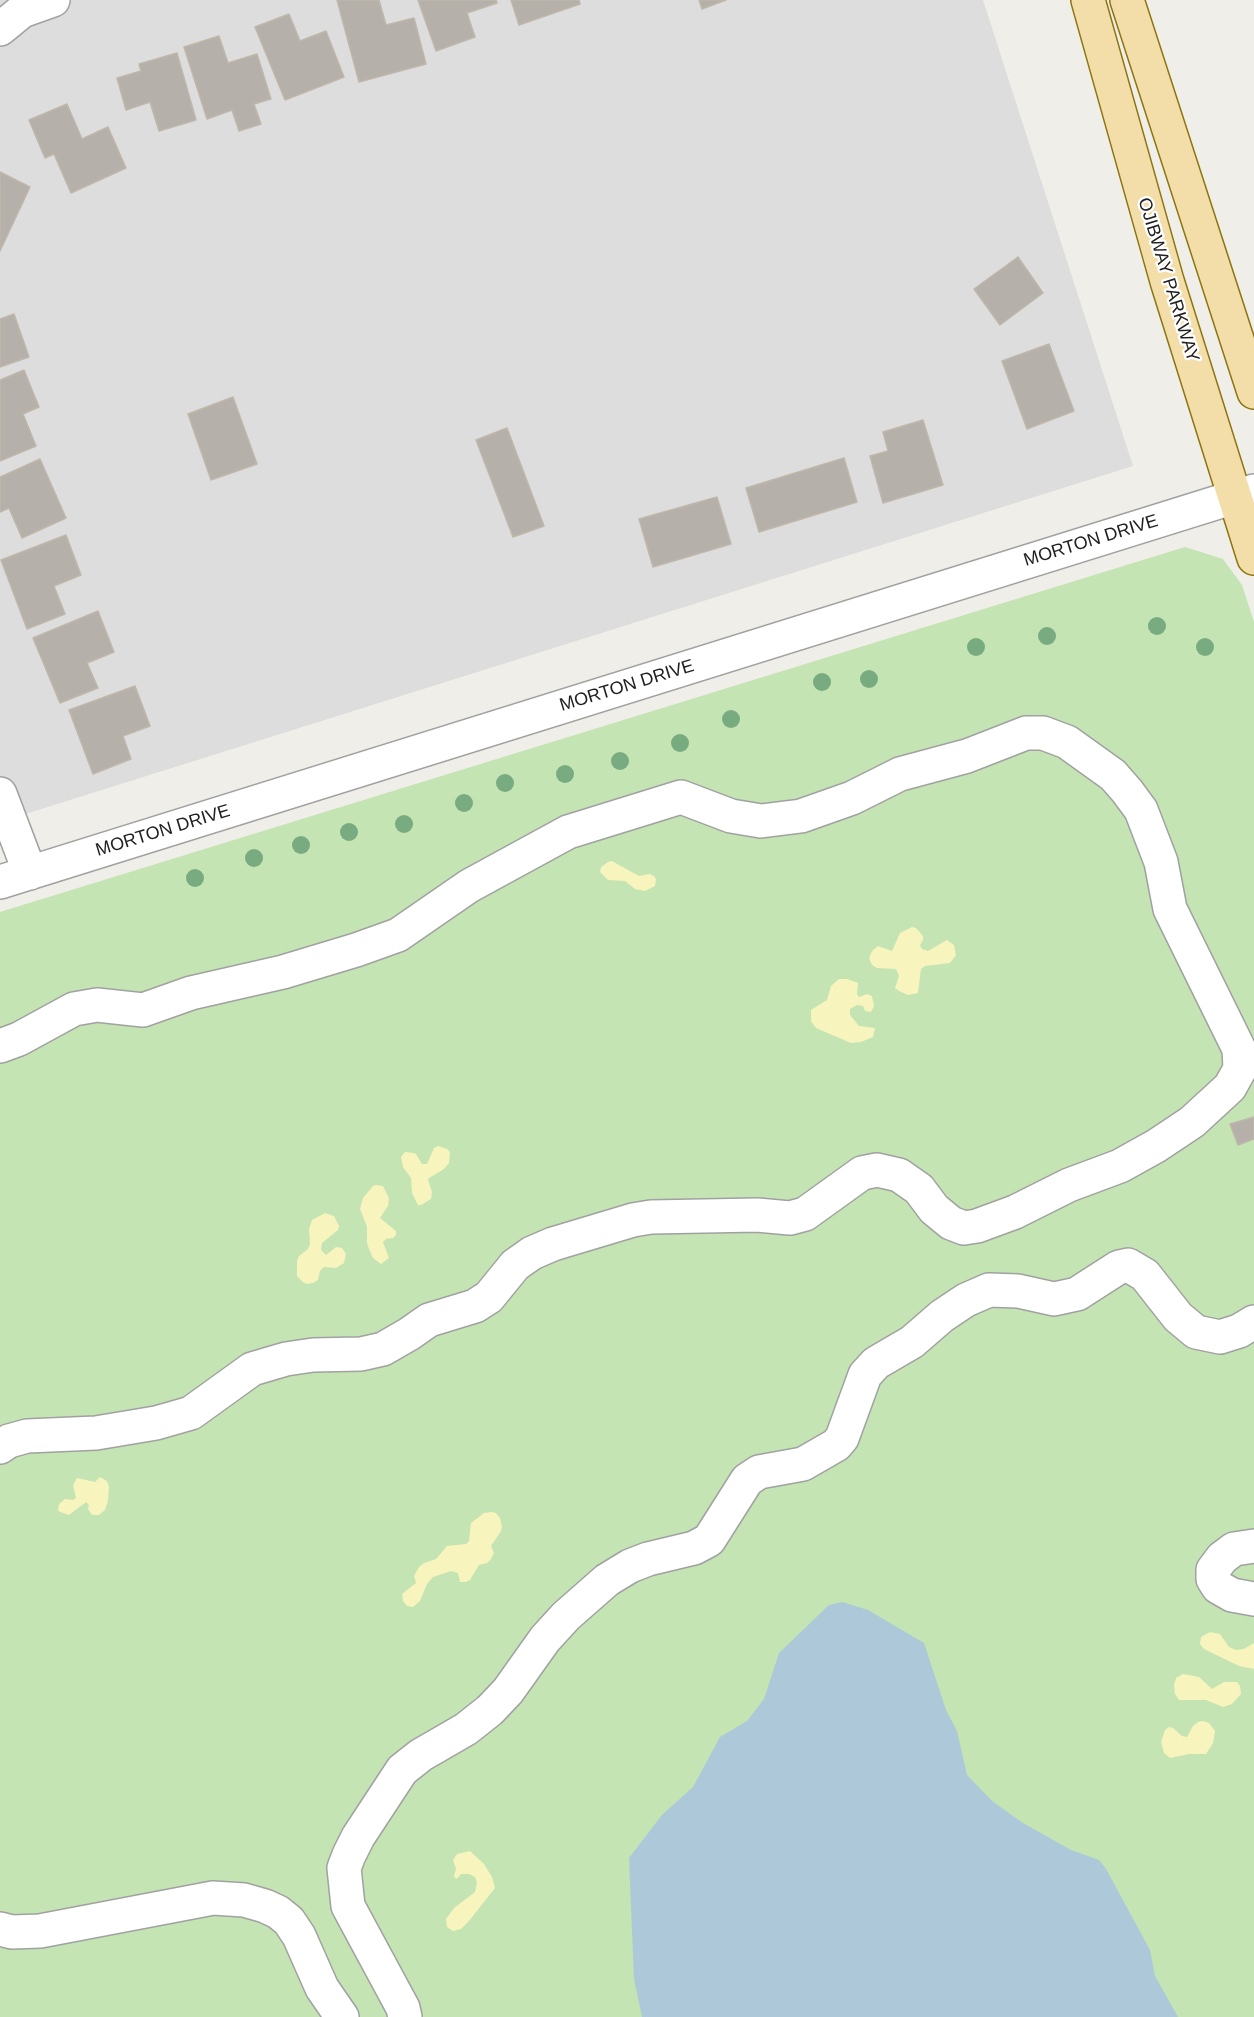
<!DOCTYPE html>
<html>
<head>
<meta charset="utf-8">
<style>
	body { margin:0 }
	canvas { display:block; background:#f0eee8 }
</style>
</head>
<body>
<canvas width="1254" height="2017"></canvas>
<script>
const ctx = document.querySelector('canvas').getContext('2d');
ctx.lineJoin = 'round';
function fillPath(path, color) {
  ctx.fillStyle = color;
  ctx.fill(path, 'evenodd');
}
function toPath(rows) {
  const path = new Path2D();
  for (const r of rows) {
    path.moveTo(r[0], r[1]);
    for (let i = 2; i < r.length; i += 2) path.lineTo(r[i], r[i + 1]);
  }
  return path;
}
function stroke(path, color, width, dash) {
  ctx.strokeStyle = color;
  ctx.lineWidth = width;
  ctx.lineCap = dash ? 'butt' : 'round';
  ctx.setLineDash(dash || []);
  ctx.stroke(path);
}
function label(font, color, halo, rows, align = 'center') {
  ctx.font = font + ' Helvetica,sans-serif';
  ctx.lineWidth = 4.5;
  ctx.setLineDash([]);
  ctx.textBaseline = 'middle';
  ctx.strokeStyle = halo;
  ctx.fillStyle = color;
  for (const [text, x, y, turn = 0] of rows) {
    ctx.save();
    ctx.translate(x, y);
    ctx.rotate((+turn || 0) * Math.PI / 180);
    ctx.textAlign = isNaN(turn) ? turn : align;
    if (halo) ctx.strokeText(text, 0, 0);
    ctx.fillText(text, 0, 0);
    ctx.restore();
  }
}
fillPath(toPath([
	[0,0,983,0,1133,466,0,822]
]), '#dedddd');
fillPath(toPath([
	[1185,547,1223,559,1242,585,1254,622,1254,2017,0,2017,0,912]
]), '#c4e4b3');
fillPath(toPath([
	[612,861,639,876,649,874,654,876,656,879,655,886,645,891,635,889,625,881,608,880,600,872,601,867,608,862],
	[912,927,916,928,923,936,923,940,920,945,922,949,928,951,947,940,954,945,956,955,950,963,925,966,921,969,918,993,908,995,899,991,895,988,899,976,896,969,877,968,872,965,869,958,872,951,878,946,892,951,900,933],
	[839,979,847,979,858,983,857,994,859,997,867,994,872,996,874,1006,871,1012,865,1011,863,1006,857,1005,850,1009,850,1015,859,1026,875,1028,873,1037,861,1042,851,1043,816,1028,813,1024,811,1021,811,1010,827,1000,831,986],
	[438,1146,447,1149,450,1152,449,1163,444,1169,429,1178,428,1180,432,1192,431,1199,421,1205,418,1205,412,1193,411,1178,403,1167,401,1157,405,1152,413,1153,416,1154,422,1164,427,1164,434,1148],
	[376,1185,383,1186,389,1198,388,1206,380,1218,396,1231,396,1235,393,1238,386,1239,383,1242,389,1258,381,1264,373,1258,369,1249,367,1243,367,1227,360,1209,363,1198,373,1186],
	[325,1213,334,1216,339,1226,338,1230,322,1243,321,1250,326,1255,336,1247,342,1248,346,1254,344,1263,336,1268,324,1267,320,1271,318,1280,313,1283,307,1284,303,1282,297,1276,297,1261,299,1256,308,1249,310,1244,309,1229,312,1220],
	[100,1477,107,1481,109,1487,108,1501,105,1510,99,1515,92,1515,88,1509,89,1505,86,1502,69,1515,58,1511,59,1504,65,1499,73,1500,76,1498,73,1485,77,1478,95,1482],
	[491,1512,496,1513,500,1518,502,1527,501,1531,491,1546,494,1553,491,1559,487,1563,479,1565,470,1580,466,1582,460,1582,458,1573,451,1571,433,1577,427,1584,420,1601,413,1607,407,1606,403,1601,402,1594,416,1583,414,1576,419,1567,424,1563,436,1559,447,1546,466,1544,469,1541,471,1523,484,1513],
	[1210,1632,1220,1634,1229,1647,1236,1650,1244,1649,1254,1643,1254,1669,1239,1666,1204,1649,1200,1644,1201,1637],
	[1183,1674,1199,1677,1212,1689,1224,1682,1237,1682,1240,1686,1241,1694,1232,1704,1223,1707,1206,1700,1179,1700,1175,1694,1174,1685,1176,1678],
	[1203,1721,1209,1723,1215,1731,1213,1743,1206,1754,1189,1754,1170,1758,1164,1753,1161,1742,1165,1730,1169,1727,1173,1728,1182,1736,1187,1737,1193,1726,1198,1722],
	[470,1851,484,1864,492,1877,495,1888,469,1921,461,1929,453,1931,447,1927,446,1919,454,1908,475,1892,477,1882,475,1877,469,1874,461,1874,457,1879,455,1878,454,1876,456,1869,453,1860,457,1854]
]), '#f8f4bd');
fillPath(toPath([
	[842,1602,868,1610,924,1643,946,1710,957,1731,967,1775,992,1801,1023,1823,1071,1850,1099,1860,1106,1869,1150,1950,1155,1976,1178,2017,642,2017,634,1979,629,1858,662,1815,693,1787,720,1737,747,1721,764,1699,779,1653,829,1605]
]), '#adc8d9');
const building = toPath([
	[337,0,379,0,386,25,414,18,426,64,359,82,337,0],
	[418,0,496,0,497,3,467,13,475,37,436,51,418,0],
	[511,0,579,0,580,4,519,25,511,0],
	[699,0,726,0,702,9,699,0],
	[289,14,300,41,326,31,344,77,285,100,255,27,289,14],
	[219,36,228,63,257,54,271,99,254,104,261,124,239,131,232,110,207,119,184,47,219,36],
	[177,53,196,120,159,131,150,102,126,110,117,78,141,71,139,64,177,53],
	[67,104,82,139,108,127,126,168,71,193,54,154,45,158,29,120,67,104],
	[0,172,30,187,0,251,0,172],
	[1018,257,1043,293,1000,325,974,289,1018,257],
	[14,314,29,357,0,367,0,319,14,314],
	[1049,344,1074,411,1027,429,1002,361,1049,344],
	[24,370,39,407,23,414,36,446,0,461,0,380,24,370],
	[233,397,257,464,211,480,188,414,233,397],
	[923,420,943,485,883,503,870,456,888,451,883,432,923,420],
	[507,428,544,526,513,537,476,440,507,428],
	[844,458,857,502,759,532,746,488,844,458],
	[40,459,66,518,22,538,9,508,0,512,0,477,40,459],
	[717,497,731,544,653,567,639,519,717,497],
	[66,535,81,575,54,586,65,614,27,629,1,560,66,535],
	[98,611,114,652,87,663,98,688,60,703,33,638,98,611],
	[135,686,150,726,123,736,131,759,93,774,69,710,135,686],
	[1254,1117,1254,1139,1238,1145,1230,1124,1254,1117]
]);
fillPath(building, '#b5b0aa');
stroke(building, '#c0b7ab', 1.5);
const minor = toPath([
	[0,29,22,11,53,0],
	[0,794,30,873],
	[0,882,1254,491],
	[0,1046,19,1039,74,1009,97,1005,143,1010,191,993,283,972,356,950,398,935,469,886,568,832,681,797,731,816,761,821,801,816,852,798,900,774,967,756,1026,733,1043,733,1067,742,1113,775,1127,791,1141,810,1161,862,1170,909,1239,1049,1240,1069,1230,1087,1192,1122,1156,1146,1120,1166,1069,1185,1015,1212,977,1226,964,1228,951,1223,934,1209,919,1189,899,1175,877,1170,862,1173,805,1214,790,1218,757,1215,651,1217,633,1220,553,1244,532,1253,515,1265,489,1297,475,1306,429,1320,409,1334,383,1349,361,1354,313,1355,286,1359,252,1369,191,1413,156,1423,96,1433,27,1436,9,1441,0,1447],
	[1254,1546,1234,1549,1222,1558,1213,1570,1213,1579,1218,1587,1232,1595,1254,1599],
	[0,1929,12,1932,40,1931,213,1898,244,1900,265,1906,278,1912,289,1921,299,1936,322,1988,342,2017],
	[405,2017,403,2008,348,1906,344,1868,349,1855,358,1837,402,1770,421,1755,466,1729,490,1710,508,1691,545,1639,566,1616,607,1580,630,1566,648,1559,694,1548,709,1540,747,1480,759,1472,803,1464,836,1445,842,1438,865,1375,876,1363,912,1342,942,1316,966,1300,989,1290,1018,1291,1054,1299,1077,1294,1119,1267,1128,1265,1145,1275,1178,1317,1196,1332,1220,1337,1239,1331,1254,1322]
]);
const major = toPath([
	[1088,0,1167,281,1254,558],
	[1127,0,1254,392]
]);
stroke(minor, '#a1a1a1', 36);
stroke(major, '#8d750f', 36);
stroke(minor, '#fff', 33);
stroke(major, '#f3dea9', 33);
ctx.fillStyle = '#79ab81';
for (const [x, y] of [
	[1157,626],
	[1047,636],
	[976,647],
	[1205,647],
	[869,679],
	[822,682],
	[731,719],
	[680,743],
	[620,761],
	[565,774],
	[505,783],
	[464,803],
	[404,824],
	[349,832],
	[301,845],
	[254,858],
	[195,878]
]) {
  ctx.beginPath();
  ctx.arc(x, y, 9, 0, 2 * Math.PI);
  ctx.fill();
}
label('18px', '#202020', '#fff', [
	["OJIBWAY PARKWAY",1168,280,73],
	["MORTON DRIVE",1091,541,-17],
	["MORTON DRIVE",627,686,-17],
	["MORTON DRIVE",163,831,-17]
]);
</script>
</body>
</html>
